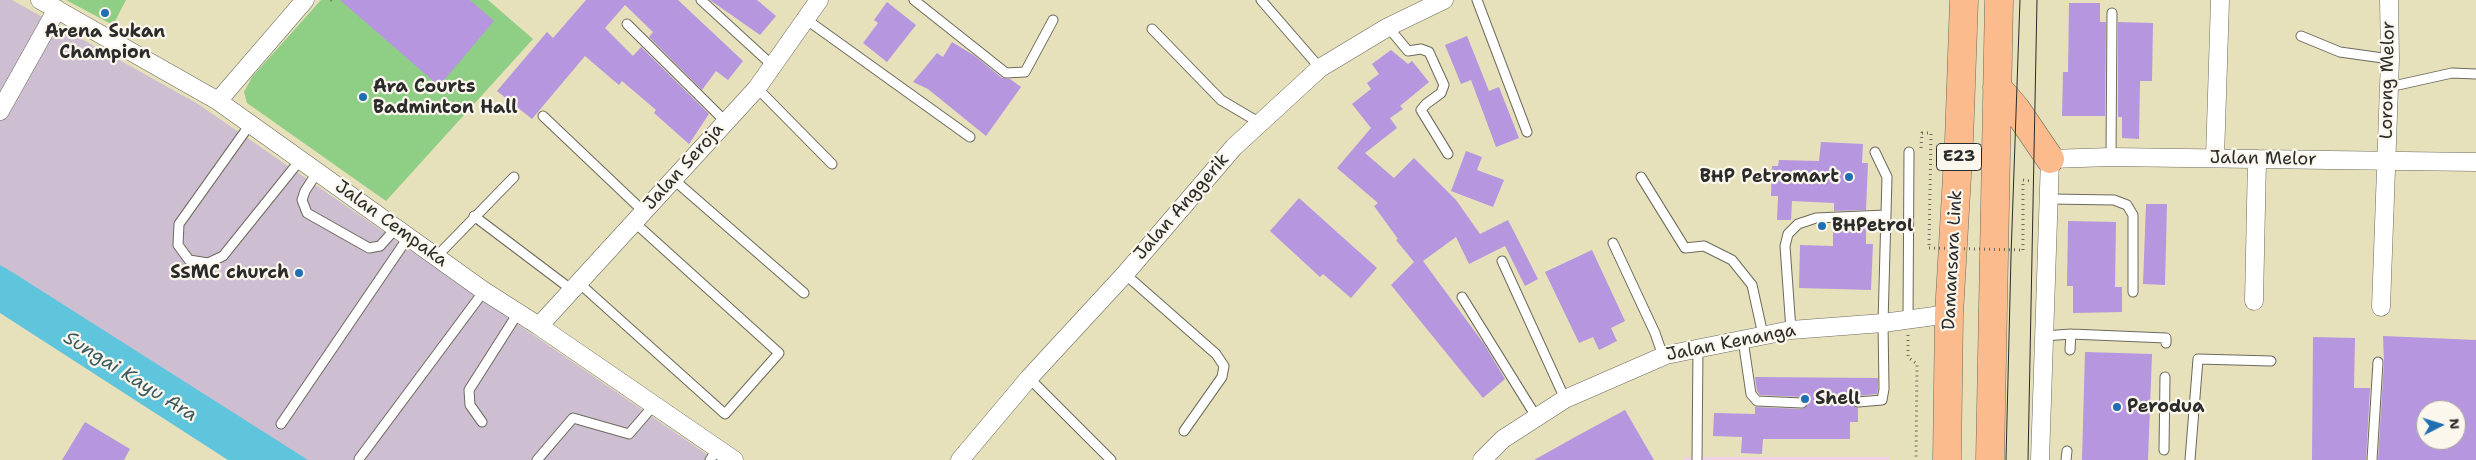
<!DOCTYPE html>
<html>
<head>
<meta charset="utf-8">
<style>
	body { margin:0 }
	#map { position:relative; width:2476px; height:460px; overflow:hidden; background:#e6e0bb; font-family:"Shantell Sans",sans-serif }
	canvas { display:block }
	.north { position:absolute; left:2416px; top:400px; width:50px; height:50px; box-sizing:border-box; background:#fbf7ec; border:1px solid #a8a59f; border-radius:50%; rotate:85deg; font-size:14px; font-weight:700; line-height:20px; text-align:center; color:#2b2b2b }
	.north::after { content:''; display:block; margin:auto; width:18px; height:22px; background:#1f6fb2; clip-path:polygon(50% 0,100% 100%,50% 72%,0 100%) }
</style>
</head>
<body>
<div id="map">
<canvas width="2476" height="460"></canvas>
<div class="north">N</div>
</div>
<script>
const ctx = document.querySelector('canvas').getContext('2d');
ctx.lineJoin = 'round';
function fillPath(path, color) {
  ctx.fillStyle = color;
  ctx.fill(path, 'evenodd');
}
function toPath(rows) {
  const path = new Path2D();
  for (const r of rows) {
    path.moveTo(r[0], r[1]);
    for (let i = 2; i < r.length; i += 2) path.lineTo(r[i], r[i + 1]);
  }
  return path;
}
function stroke(path, color, width, dash) {
  ctx.strokeStyle = color;
  ctx.lineWidth = width;
  ctx.lineCap = dash ? 'butt' : 'round';
  ctx.setLineDash(dash || []);
  ctx.stroke(path);
}
function label(font, color, halo, rows, align = 'center') {
  ctx.font = font + ' "Shantell Sans",sans-serif';
  ctx.lineWidth = 4.5;
  ctx.setLineDash([]);
  ctx.textBaseline = 'middle';
  ctx.strokeStyle = halo;
  ctx.fillStyle = color;
  for (const [text, x, y, turn = 0] of rows) {
    ctx.save();
    ctx.translate(x, y);
    ctx.rotate((+turn || 0) * Math.PI / 180);
    ctx.textAlign = isNaN(turn) ? turn : align;
    if (halo) ctx.strokeText(text, 0, 0);
    ctx.fillText(text, 0, 0);
    ctx.restore();
  }
}
fillPath(toPath([
	[1684,457,1889,457,1889,460,1684,460]
]), '#f0d0e4');
fillPath(toPath([
	[0,0,12,0,198,104,715,460,297,460,0,274]
]), '#cebed1');
fillPath(toPath([
	[66,0,126,0,113,25],
	[321,0,488,0,533,39,386,201,247,103,244,92,252,77]
]), '#8fce85');
fillPath(toPath([
	[0,265,12,272,308,460,228,460,0,313]
]), '#5fc5dc');
fillPath(toPath([
	[340,0,470,0,494,21,439,86],
	[586,0,678,0,743,61,728,80,716,71,702,90,649,37,653,32,625,5,605,28,633,56,641,47,709,114,689,144,654,113,656,110,622,81,619,85,613,80,585,56,532,119,497,91,547,32,553,38],
	[710,0,757,0,776,16,760,35],
	[887,2,916,25,887,62,863,43,878,23,874,20],
	[2069,3,2100,3,2100,22,2106,22,2105,116,2062,116,2063,72,2068,72],
	[2118,22,2153,23,2152,81,2140,81,2139,139,2122,138,2122,117,2118,117],
	[1467,36,1489,91,1499,87,1519,138,1496,147,1471,80,1461,84,1445,45],
	[952,42,975,56,1002,78,1010,79,1021,87,986,136,928,89,913,82,937,53,943,57],
	[1391,50,1408,64,1412,61,1429,82,1400,106,1403,109,1390,118,1397,128,1365,153,1394,178,1414,158,1456,200,1480,234,1508,220,1538,279,1525,286,1505,246,1469,264,1456,237,1423,261,1484,344,1505,379,1483,398,1391,285,1414,262,1396,240,1398,239,1374,206,1378,203,1337,168,1371,128,1352,104,1371,89,1367,83,1379,74,1372,64],
	[1821,142,1863,144,1862,163,1868,163,1866,210,1834,211,1834,203,1792,201,1791,220,1777,220,1778,196,1771,196,1772,166,1778,166,1779,160,1819,161],
	[1466,151,1482,157,1477,170,1504,180,1493,207,1451,191],
	[1299,198,1377,268,1351,298,1323,274,1320,277,1270,231],
	[2146,204,2167,204,2165,285,2143,284],
	[2068,221,2116,222,2115,287,2122,287,2122,312,2073,313,2073,286,2067,286],
	[1866,222,1866,244,1873,244,1871,290,1799,288,1800,245,1833,246,1833,224],
	[1592,250,1625,321,1611,328,1617,341,1599,350,1593,337,1579,343,1545,272],
	[2383,336,2476,340,2476,460,2378,460,2384,362],
	[2426,410,2456,410,2456,440,2426,440],
	[2313,337,2355,338,2354,388,2370,388,2366,460,2312,460],
	[2085,352,2152,354,2148,460,2082,460],
	[1755,377,1878,378,1878,388,1877,394,1857,396,1853,399,1853,405,1858,408,1858,422,1850,422,1850,439,1763,439,1762,454,1741,453,1742,437,1713,436,1714,413,1755,414,1755,407,1802,409,1808,404,1807,400,1803,397,1760,395,1757,391],
	[1625,410,1654,460,1534,460,1577,436],
	[85,422,130,449,124,460,62,460]
]), '#b596df');
const service = toPath([
	[701,0,773,66],
	[914,0,1006,73,1025,72,1053,20],
	[1261,0,1320,68],
	[1477,0,1527,132],
	[807,20,970,137],
	[627,24,725,121],
	[1388,27,1408,51,1421,49,1429,52,1444,85,1441,93,1426,104,1421,110,1448,154],
	[1152,29,1221,100,1260,123],
	[2301,36,2340,52,2390,59],
	[2389,87,2452,73,2476,74],
	[757,88,832,164],
	[543,116,643,211],
	[251,123,179,224,178,245,189,260,208,263,223,256,301,159],
	[2111,157,2112,13],
	[318,171,305,191,302,200,307,213,369,248,380,246,397,227],
	[1641,177,1685,248,1704,246,1732,260,1752,285,1763,335],
	[673,179,804,293],
	[2050,199,2114,200,2127,205,2133,215,2133,292],
	[474,216,572,290],
	[1613,243,1655,333,1663,356],
	[436,257,514,177],
	[1502,261,1565,399],
	[1125,274,1216,354,1224,366,1222,377,1184,431],
	[579,283,725,414,779,353,634,222],
	[1462,297,1537,418],
	[1908,319,1909,152],
	[1791,330,1785,246,1788,234,1798,224,1816,218,1886,215],
	[2044,336,2071,334,2166,338,2166,343],
	[1743,340,1751,394,1757,401,1802,403],
	[2070,350,2071,334],
	[1029,378,1111,460],
	[1858,402,1882,400,1884,389,1883,323,1887,177,1875,152],
	[482,422,470,405,469,390,518,313],
	[281,424,409,236],
	[2164,450,2165,377],
	[359,459,484,291],
	[537,460,573,418,629,434,654,405],
	[710,460,718,448],
	[1697,460,1698,347],
	[2066,460,2067,451],
	[2190,460,2198,359,2271,361],
	[2372,460,2378,362]
]);
const minor = toPath([
	[40,0,218,101,484,291,539,326,734,460],
	[218,101,305,0],
	[0,111,57,9],
	[2215,158,2220,0],
	[2254,301,2257,159],
	[2381,307,2390,59,2389,0],
	[539,326,757,88,819,0],
	[960,460,1029,378,1125,274,1234,147,1320,68,1388,27,1444,0],
	[1482,460,1503,439,1565,399,1666,355,1791,330,1883,323,1949,314],
	[2040,460,2050,159,2111,157,2476,162]
]);
const motorway = toPath([
	[1997,87,2016,109,2050,159],
	[1947,460,1949,314,1959,141,1964,0],
	[1990,460,1999,0]
]);
stroke(service, '#6c6a5d', 11);
stroke(minor, '#6c6a5d', 19);
stroke(motorway, '#6c6a5d', 29);
stroke(toPath([
	[331,0,333,2],
	[1921,148,1922,133,1931,133,1929,248],
	[2023,250,2023,180,2031,181],
	[1908,335,1908,357,1917,364,1916,460]
]), '#6c6a5d', 3, [1, 4]);
stroke(service, '#fff', 9);
stroke(minor, '#fff', 18);
stroke(motorway, '#fbbb8d', 28);
stroke(toPath([
	[2006,460,2011,256,2020,0],
	[2028,460,2037,0]
]), '#2b2b2b', 1);
stroke(toPath([
	[1929,248,2023,250]
]), '#6c6a5d', 3, [1, 4]);
for (const [x, y, r, color] of [
	[105,13,5,"#1f6fb2"],
	[363,97,5,"#1f6fb2"],
	[1849,177,5,"#1f6fb2"],
	[1822,226,5,"#1f6fb2"],
	[299,273,5,"#1f6fb2"],
	[1805,399,5,"#1f6fb2"],
	[2117,407,5,"#1f6fb2"]
]) {
  const dot = new Path2D();
  dot.arc(x, y, r, 0, 2 * Math.PI);
  ctx.fillStyle = color;
  ctx.fill(dot);
  stroke(dot, '#fbf7ec', 2);
}
for (const [x, y, w] of [
	[1959,157,45]
]) {
  const box = new Path2D();
  box.roundRect(x - w / 2, y - 13.5, w, 27, 4);
  ctx.fillStyle = '#fbf7ec';
  ctx.fill(box);
  stroke(box, '#2b2b2b', 1);
}
label('bold 16px', '#2b2b2b', null, [
	["E23",1959,157]
]);
label('bold 18px', '#2b2b2b', '#fbf7ec', [
	["Arena Sukan",105,32,"center"],
	["Champion",105,53,"center"],
	["Ara Courts",373,87],
	["Badminton Hall",373,108],
	["BHP Petromart",1839,177,"right"],
	["BHPetrol",1832,226],
	["SSMC church",289,273,"right"],
	["Shell",1815,399],
	["Perodua",2127,407]
], 'left');
label('18px', '#2b2b2b', '#fbf7ec', [
	["Lorong Melor",2388,80,-89],
	["Jalan Melor",2263,159,1],
	["Jalan Seroja",684,167,-48],
	["Jalan Anggerik",1182,207,-49],
	["Jalan Cempaka",391,224,36],
	["Damansara Link",1953,260,-87],
	["Jalan Kenanga",1731,343,-11]
]);
label('italic 19px', '#3b5960', '#fbf7ec', [
	["Sungai Kayu Ara",130,377,32]
]);
</script>
</body>
</html>
